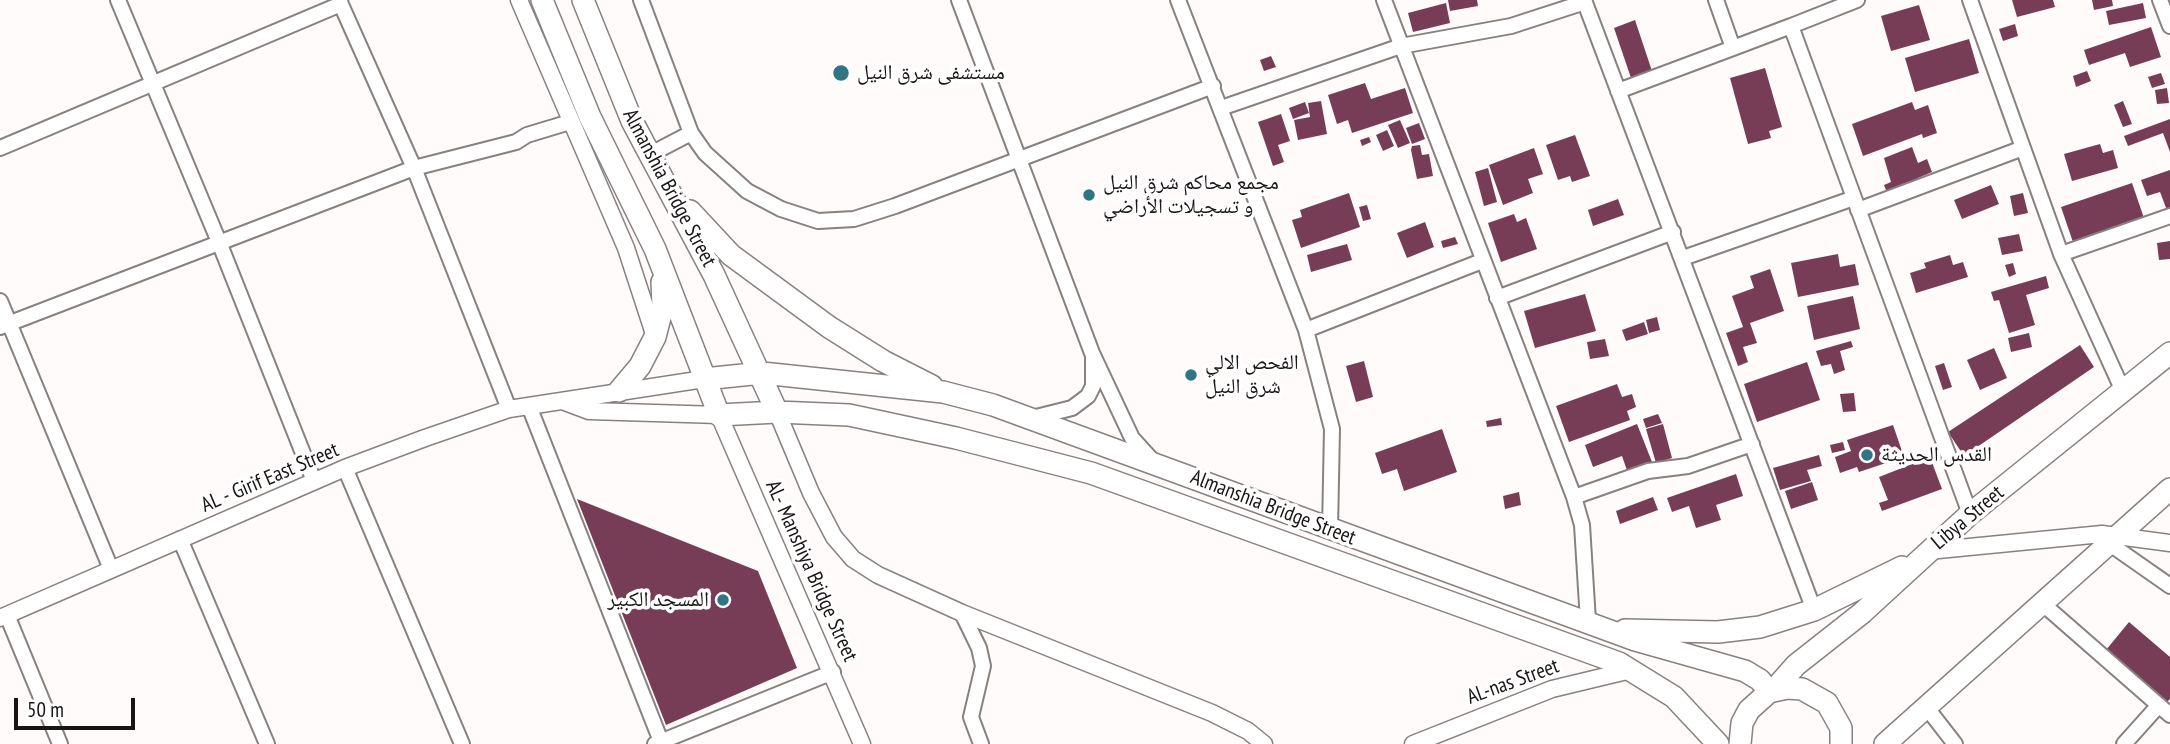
<!DOCTYPE html>
<html>
<head>
<meta charset="utf-8">
<style>
	body { margin:0 }
	#map { position:relative; width:2170px; height:744px; overflow:hidden; background:#fefbfa; font-family:"PT Sans Narrow",sans-serif }
	canvas { display:block }
	.scale { position:absolute; left:14px; top:698px; width:121px; height:32px; box-sizing:border-box; border:4px solid #181514; border-top:0; padding-left:9px; font-size:21px; line-height:24px; white-space:nowrap; color:#181514; -webkit-text-stroke:5px #fff; paint-order:stroke }
</style>
</head>
<body>
<div id="map">
<canvas width="2170" height="744"></canvas>
<div class="scale">50 m</div>
</div>
<script>
const ctx = document.querySelector('canvas').getContext('2d');
ctx.lineJoin = 'round';
function fillPath(path, color) {
  ctx.fillStyle = color;
  ctx.fill(path, 'evenodd');
}
function toPath(rows) {
  const path = new Path2D();
  for (const r of rows) {
    path.moveTo(r[0], r[1]);
    for (let i = 2; i < r.length; i += 2) path.lineTo(r[i], r[i + 1]);
  }
  return path;
}
function stroke(path, color, width, dash) {
  ctx.strokeStyle = color;
  ctx.lineWidth = width;
  ctx.lineCap = dash ? 'butt' : 'round';
  ctx.setLineDash(dash || []);
  ctx.stroke(path);
}
function label(font, color, halo, rows, align = 'center') {
  ctx.font = font + ' "PT Sans Narrow","Noto Naskh Arabic",sans-serif';
  ctx.lineWidth = 7;
  ctx.setLineDash([]);
  ctx.textBaseline = 'middle';
  ctx.strokeStyle = halo;
  ctx.fillStyle = color;
  for (const [text, x, y, turn = 0] of rows) {
    ctx.save();
    ctx.translate(x, y);
    ctx.rotate((+turn || 0) * Math.PI / 180);
    ctx.textAlign = isNaN(turn) ? turn : align;
    if (halo) ctx.strokeText(text, 0, 0);
    ctx.fillText(text, 0, 0);
    ctx.restore();
  }
}
fillPath(toPath([
	[1448,0,1477,0,1478,6,1450,11],
	[2012,0,2053,0,2055,7,2017,17],
	[2092,0,2112,0,2113,6,2094,10],
	[1446,3,1450,23,1413,32,1408,13],
	[2143,3,2146,18,2109,25,2106,11],
	[1919,5,1930,40,1891,51,1881,16],
	[1635,20,1652,71,1631,78,1614,28],
	[2015,24,2018,36,2003,41,1999,29],
	[2151,27,2161,57,2130,67,2125,53,2089,65,2084,50],
	[1969,39,1979,73,1915,92,1905,58],
	[1271,56,1276,67,1264,71,1260,60],
	[1765,68,1782,127,1769,131,1771,138,1748,144,1730,78],
	[2087,71,2091,81,2076,87,2073,76],
	[2161,73,2165,84,2152,88,2148,77],
	[1365,83,1371,99,1405,88,1413,113,1352,133,1348,120,1337,124,1328,95],
	[2167,88,2169,103,2157,104,2155,90],
	[1321,101,1327,134,1298,140,1294,120,1310,117,1308,103],
	[2123,101,2132,124,2123,127,2114,105],
	[1305,102,1309,113,1293,119,1289,108],
	[1912,102,1915,110,1928,105,1937,133,1923,138,1922,134,1863,156,1852,124],
	[1281,114,1290,141,1278,145,1284,162,1273,166,1258,122],
	[2170,119,2170,152,2163,133,2128,146,2124,136],
	[1400,120,1410,143,1398,148,1388,125],
	[1419,123,1425,139,1412,144,1406,128],
	[1387,130,1394,146,1383,151,1376,135],
	[1575,135,1590,176,1572,182,1570,176,1558,180,1546,145],
	[1369,137,1371,142,1362,146,1360,140],
	[2100,144,2103,153,2113,150,2118,168,2072,181,2064,154],
	[1420,145,1422,155,1429,154,1433,176,1417,179,1411,150,1412,146],
	[1912,147,1918,163,1927,159,1932,172,1918,178,1923,190,1891,203,1884,185,1891,182,1884,158],
	[1534,148,1543,174,1528,179,1533,193,1503,205,1489,165],
	[1488,168,1497,202,1484,206,1475,172],
	[2170,170,2170,212,2168,213,2160,192,2147,196,2141,180],
	[2132,183,2146,224,2075,248,2061,207],
	[1991,185,1999,204,1962,219,1954,200],
	[1349,193,1360,227,1301,248,1292,220,1302,217,1300,210],
	[2023,193,2028,213,2014,216,2010,196],
	[1618,199,1624,215,1593,226,1588,210],
	[1367,205,1371,219,1363,221,1359,207],
	[1514,214,1517,222,1526,218,1537,249,1501,262,1488,223],
	[1425,222,1434,247,1407,258,1397,233],
	[2019,234,2023,251,2002,255,1998,238],
	[1455,237,1458,244,1443,248,1441,241],
	[2170,241,2170,259,2159,260,2157,243],
	[1347,244,1352,260,1311,272,1307,255],
	[1838,254,1840,267,1855,264,1859,285,1798,297,1791,263],
	[1950,255,1953,265,1963,262,1968,277,1916,293,1910,273,1926,268,1924,263],
	[2013,263,2016,274,2009,277,2005,265],
	[1770,269,1784,311,1750,323,1757,343,1743,347,1748,362,1738,366,1726,333,1743,327,1732,296,1754,288,1750,276],
	[2046,276,2049,288,2026,295,2035,325,2009,333,1999,300,1994,301,1991,292],
	[1585,294,1596,331,1535,348,1524,311],
	[1853,296,1860,329,1814,340,1807,306],
	[1657,317,1660,330,1649,333,1646,320],
	[1644,322,1648,334,1626,341,1622,330],
	[2029,333,2032,347,2011,352,2008,338],
	[1605,339,1609,356,1590,359,1587,342],
	[1851,341,1853,347,1840,351,1845,370,1834,374,1831,364,1821,366,1816,351],
	[2080,345,2094,367,1964,456,1948,432],
	[1994,348,2007,378,1980,390,1967,360],
	[1364,361,1373,397,1356,402,1346,366],
	[1807,362,1820,400,1757,422,1744,384],
	[1944,363,1952,387,1943,390,1935,366],
	[1617,384,1622,397,1632,394,1636,407,1627,411,1630,420,1569,442,1556,406],
	[1854,393,1856,411,1843,412,1840,394],
	[1658,414,1662,423,1646,428,1643,419],
	[1501,418,1502,425,1487,427,1486,421],
	[1637,424,1654,467,1629,476,1622,456,1593,467,1585,445],
	[1663,424,1672,458,1656,463,1646,429],
	[1893,425,1904,457,1859,472,1857,467,1840,473,1835,457,1851,451,1847,440],
	[1442,429,1457,472,1404,491,1397,469,1382,474,1375,453],
	[1843,442,1845,450,1832,453,1830,445],
	[1819,455,1822,466,1807,470,1811,481,1780,490,1773,468],
	[1930,457,1942,489,1882,511,1879,503,1888,500,1879,477],
	[1736,474,1743,496,1716,505,1721,520,1696,528,1689,506,1672,512,1667,498],
	[1812,482,1818,500,1791,509,1785,491],
	[1519,492,1521,505,1505,509,1503,496],
	[1653,497,1658,510,1620,524,1616,511],
	[577,499,758,571,797,668,666,725],
	[2129,622,2170,657,2170,699,2167,702,2106,650]
]), '#773d57');
const minor = toPath([
	[118,0,219,242,314,481],
	[339,0,414,168,509,409],
	[641,0,691,133,705,153,747,191,781,209,818,221,854,219,895,206,1213,86],
	[959,0,1092,353,1132,438,1153,461],
	[1178,0,1306,330,1332,429,1330,530],
	[1384,0,1574,497,1582,525,1588,621],
	[1584,0,1814,610],
	[1716,0,1733,48,1791,26,1970,514],
	[1970,0,2061,254,2123,391],
	[2160,0,2170,26],
	[1791,26,1857,0],
	[1618,91,1733,48],
	[1221,108,1401,46,1511,26,1585,2],
	[0,148,341,4],
	[649,155,691,133],
	[1858,210,2023,148],
	[2061,254,2170,216],
	[1683,258,1854,198],
	[1497,298,1673,232],
	[0,301,111,569],
	[0,327,414,168,516,142,527,135,570,122],
	[1306,330,1482,261],
	[529,406,662,744],
	[1032,418,1072,408,1088,396,1093,386,1093,358],
	[345,468,462,744],
	[1574,497,1648,471,1688,466,1752,444],
	[180,539,267,744],
	[2110,544,2170,586],
	[2043,604,2170,715],
	[962,613,979,648,983,666,971,717,981,744],
	[7,615,60,744],
	[1927,708,1955,744],
	[655,744,833,672],
	[2124,744,2159,705]
]);
const tertiary = toPath([
	[519,0,626,248,655,337],
	[565,402,589,411,719,415,862,744],
	[777,412,811,493,834,537,853,559,878,575,962,613,1212,713,1248,731,1264,744],
	[1928,551,2102,534,2170,543],
	[0,618,345,468,425,438,509,409,704,379],
	[1413,744,1552,689,1631,670]
]);
const primary = toPath([
	[542,0,590,117,655,249,719,415,777,412,849,415,956,438,1091,473,1619,663,1674,697,1718,744],
	[583,0,632,121,714,275,777,412],
	[690,211,731,255,829,327,883,361,932,386],
	[704,379,762,373,943,392,993,405,1635,640,1745,671,1760,680,1769,692],
	[619,391,640,366,655,337,663,306,662,282],
	[1625,630,1718,632,1760,627,1814,610,1902,567],
	[1773,691,1796,665,1862,613,1970,514,2170,353],
	[1740,744,1742,723,1749,710,1769,692,1787,688,1802,689,1827,703,1841,728,1841,744],
	[1885,744,2170,489]
]);
stroke(minor, '#88817f', 18);
stroke(tertiary, '#88817f', 19);
stroke(primary, '#88817f', 24);
stroke(minor, '#fff', 14);
stroke(tertiary, '#fff', 16);
stroke(primary, '#fff', 21);
for (const [x, y, r, color] of [
	[841,73,9,"#307584"],
	[1089,195,7,"#307584"],
	[1191,375,7,"#307584"],
	[1867,455,7,"#307584"],
	[723,600,7,"#307584"]
]) {
  const dot = new Path2D();
  dot.arc(x, y, r, 0, 2 * Math.PI);
  ctx.fillStyle = color;
  ctx.fill(dot);
  stroke(dot, '#fff', 2.5);
}
label('21px', '#181514', '#fff', [
	["مستشفى شرق النيل",857,73],
	["مجمع محاكم شرق النيل",1103,183],
	["و تسجيلات الأراضي",1103,207],
	["الفحص الالي",1205,363],
	["شرق النيل",1205,387],
	["القدس الحديثة",1881,455],
	["المسجد الكبير",709,600,"right"]
], 'left');
label('21px', '#181514', '#fff', [
	["Almanshia Bridge Street",669,188,62],
	["AL - Girif East Street",270,478,-23],
	["Almanshia Bridge Street",1273,508,21],
	["Libya Street",1968,518,-40],
	["AL- Manshiya Bridge Street",811,571,66],
	["AL-nas Street",1513,682,-20]
]);
</script>
</body>
</html>
